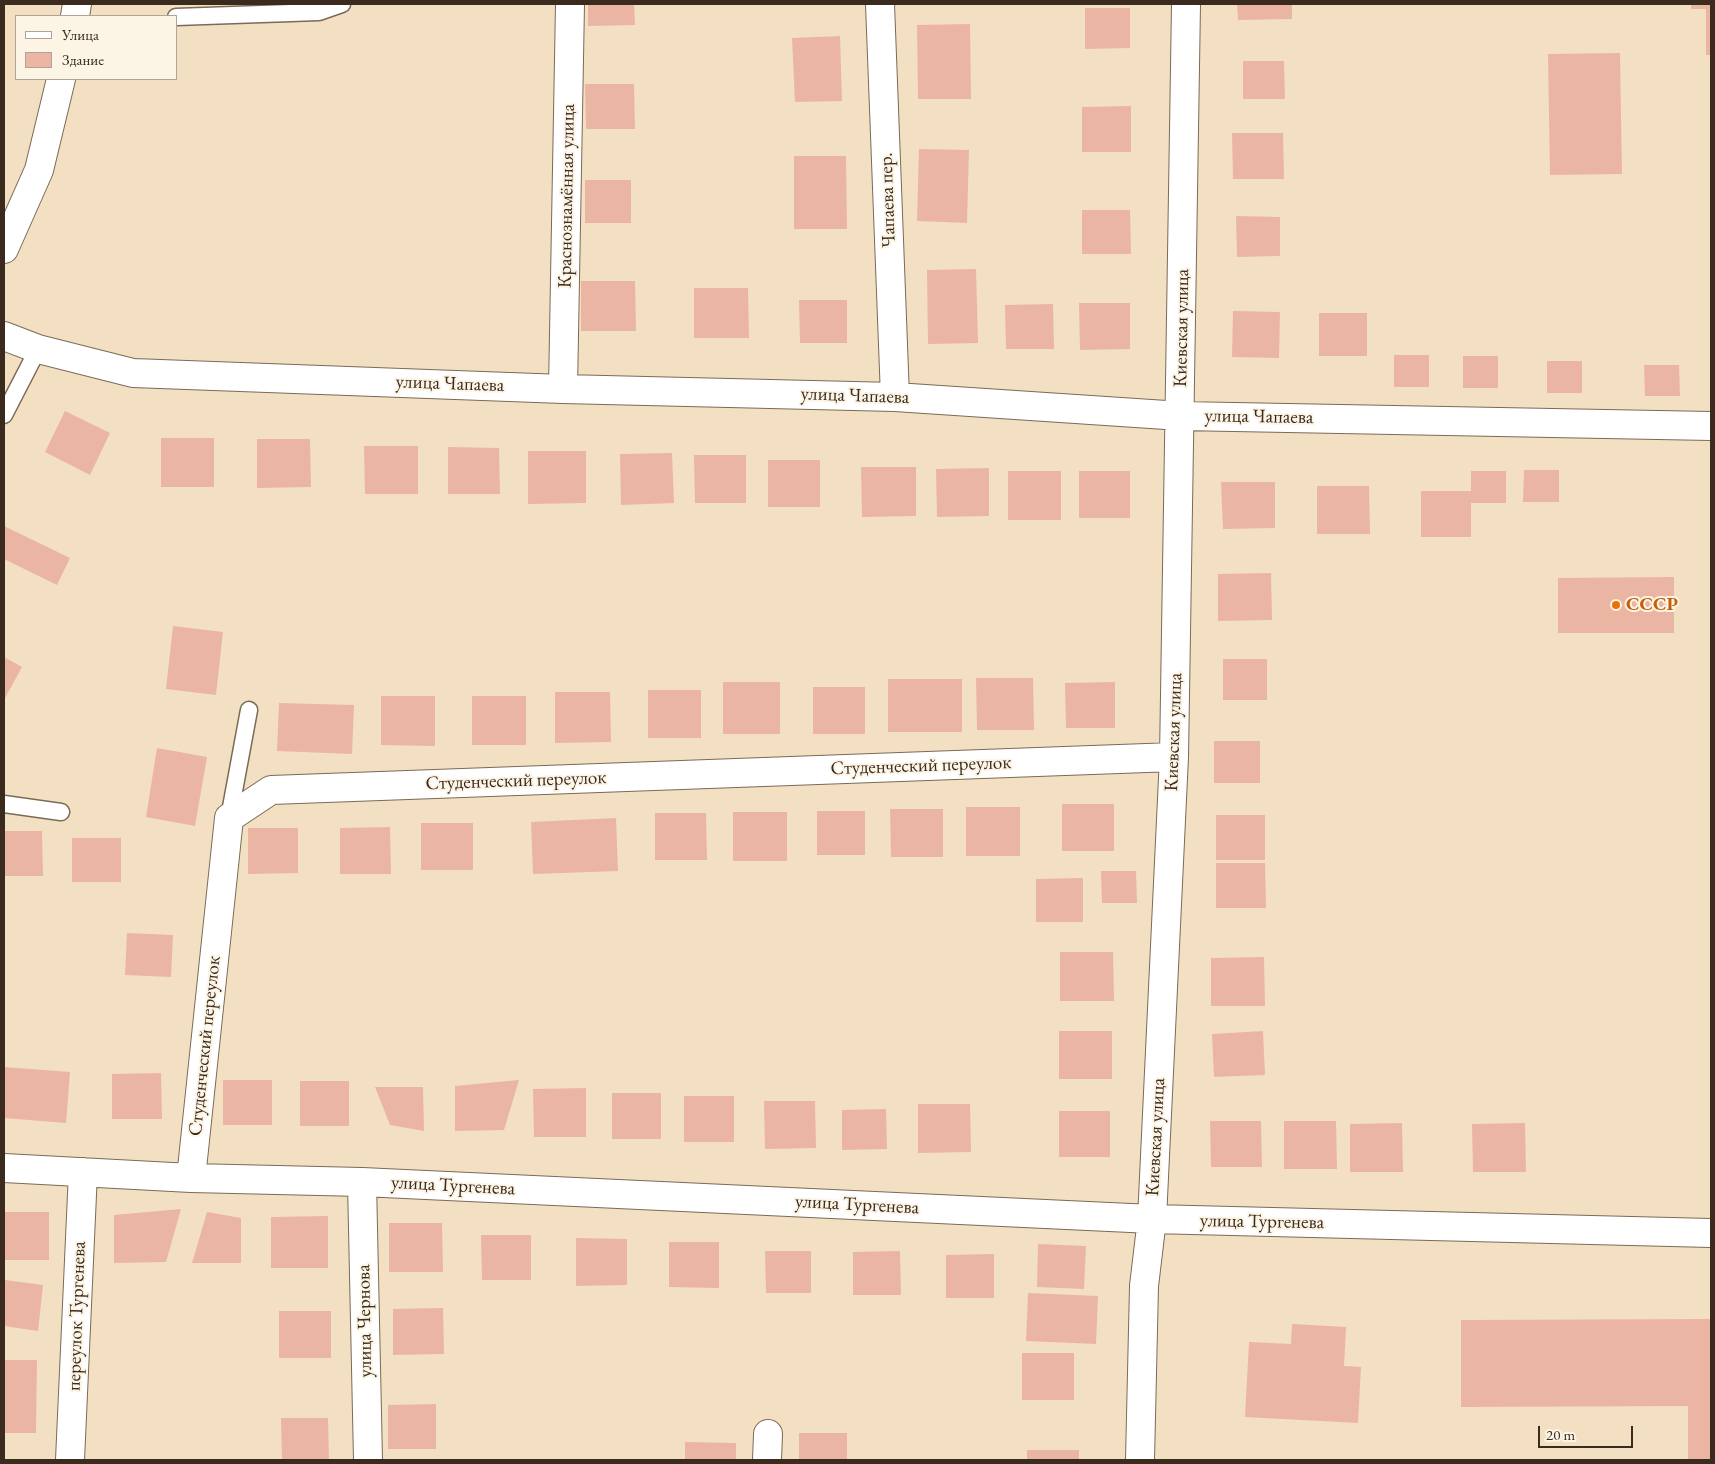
<!DOCTYPE html>
<html>
<head>
<meta charset="utf-8">
<style>
	body { margin:0 }
	#map { position:relative; width:1715px; height:1464px; overflow:hidden; background:#f3e0c2; font-family:"EB Garamond",serif }
	canvas { display:block }
	.frame { position:absolute; inset:0; border:5px solid #3b2a1e; pointer-events:none }
	.legend { position:absolute; left:15px; top:15px; width:162px; height:65px; box-sizing:border-box; background:#fcf5e5; border:1px solid #afa495; margin:0; padding:6px 9px; list-style:none; font-size:15px; color:#3b2a1e }
	.legend li { display:flex; align-items:center; gap:10px; height:25px }
	.legend b { width:25px; border:1px solid #afa495 }
	.scale { position:absolute; left:1538px; top:1426px; width:95px; height:22px; box-sizing:border-box; border:2px solid #3b2a1e; border-top:0; padding-left:6px; font-size:15px; line-height:18px; white-space:nowrap; color:#3b2a1e; -webkit-text-stroke:4px #fcf5e5; paint-order:stroke }
</style>
</head>
<body>
<div id="map">
<canvas width="1715" height="1464"></canvas>
<div class="frame"></div>
<ul class="legend">
<li><b style="height:6px;background:#fff"></b>Улица</li>
<li><b style="height:14px;background:#ebb5a3"></b>Здание</li>
</ul>
<div class="scale">20 m</div>
</div>
<script>
const ctx = document.querySelector('canvas').getContext('2d');
ctx.lineJoin = 'round';
function fillPath(path, color) {
  ctx.fillStyle = color;
  ctx.fill(path, 'evenodd');
}
function toPath(rows) {
  const path = new Path2D();
  for (const r of rows) {
    path.moveTo(r[0], r[1]);
    for (let i = 2; i < r.length; i += 2) path.lineTo(r[i], r[i + 1]);
  }
  return path;
}
function stroke(path, color, width, dash) {
  ctx.strokeStyle = color;
  ctx.lineWidth = width;
  ctx.lineCap = dash ? 'butt' : 'round';
  ctx.setLineDash(dash || []);
  ctx.stroke(path);
}
function label(font, color, halo, rows, align = 'center') {
  ctx.font = font + ' "EB Garamond",serif';
  ctx.lineWidth = 4;
  ctx.setLineDash([]);
  ctx.textBaseline = 'middle';
  ctx.strokeStyle = halo;
  ctx.fillStyle = color;
  for (const [text, x, y, turn = 0] of rows) {
    ctx.save();
    ctx.translate(x, y);
    ctx.rotate((+turn || 0) * Math.PI / 180);
    ctx.textAlign = isNaN(turn) ? turn : align;
    if (halo) ctx.strokeText(text, 0, 0);
    ctx.fillText(text, 0, 0);
    ctx.restore();
  }
}
fillPath(toPath([
	[588,4,634,4,635,25,588,26],
	[1237,4,1292,4,1292,19,1238,20],
	[1691,4,1711,4,1711,55,1706,55,1706,9,1691,9],
	[1085,8,1130,8,1130,48,1085,49],
	[970,24,971,99,918,99,917,25],
	[840,36,842,101,795,102,792,38],
	[1620,53,1622,174,1550,175,1548,54],
	[1243,61,1284,61,1285,99,1243,99],
	[585,84,634,84,635,129,586,129],
	[1131,106,1131,152,1082,152,1082,107],
	[1232,133,1283,133,1284,179,1233,179],
	[919,149,969,150,967,223,917,221],
	[794,156,846,156,847,229,794,229],
	[585,180,631,180,631,223,585,223],
	[1082,210,1130,210,1131,254,1082,254],
	[1236,216,1280,217,1280,256,1237,257],
	[976,269,978,343,928,344,927,270],
	[581,281,635,281,636,331,581,331],
	[694,288,748,288,749,338,694,338],
	[799,300,847,300,847,343,800,343],
	[1079,303,1130,303,1130,349,1080,350],
	[1053,304,1054,349,1006,349,1005,305],
	[1233,311,1280,312,1279,358,1232,357],
	[1319,313,1367,313,1367,356,1319,356],
	[1394,355,1429,355,1429,387,1394,387],
	[1463,356,1498,356,1498,388,1463,388],
	[1547,361,1582,361,1582,393,1547,393],
	[1644,365,1679,365,1680,396,1645,396],
	[65,411,110,433,90,475,45,452],
	[161,438,214,438,214,487,161,487],
	[257,439,310,439,311,487,257,488],
	[364,446,418,446,418,494,365,494],
	[448,447,499,448,500,494,448,494],
	[528,451,586,451,586,503,528,504],
	[672,453,674,503,621,505,620,454],
	[694,455,746,455,746,503,695,503],
	[768,460,820,460,820,507,768,507],
	[861,467,916,467,916,516,862,517],
	[989,468,989,516,937,517,936,469],
	[1524,470,1559,470,1559,502,1523,502],
	[1008,471,1061,471,1061,520,1008,520],
	[1079,471,1130,471,1130,518,1079,518],
	[1471,471,1506,471,1506,503,1471,503,1471,537,1421,537,1421,491,1471,491],
	[1221,482,1275,482,1275,528,1223,529],
	[1317,486,1369,486,1370,534,1317,534],
	[4,526,70,558,57,585,4,559],
	[1271,573,1272,620,1218,621,1218,574],
	[1674,577,1674,633,1558,633,1558,578],
	[173,626,223,632,216,695,166,689],
	[4,657,22,667,4,700],
	[1223,659,1267,659,1267,700,1223,700],
	[976,678,1033,678,1034,730,977,730],
	[888,679,962,679,962,732,888,732],
	[723,682,780,682,780,734,723,734],
	[1115,682,1115,728,1066,728,1065,683],
	[813,687,865,687,865,734,813,734],
	[648,690,701,690,701,738,648,738],
	[555,692,610,692,611,742,555,743],
	[381,696,435,696,435,746,381,745],
	[472,696,526,696,526,745,472,745],
	[279,703,354,705,352,754,277,751],
	[1214,741,1260,741,1260,783,1214,783],
	[157,748,207,757,195,826,146,817],
	[1062,804,1114,804,1114,851,1062,851],
	[966,807,1020,807,1020,856,966,856],
	[890,809,943,809,943,857,891,857],
	[817,811,865,811,865,855,817,855],
	[733,812,787,812,787,861,733,861],
	[655,813,706,813,707,860,655,860],
	[1216,815,1265,815,1265,860,1216,860],
	[616,818,618,871,533,874,531,822],
	[421,823,473,823,473,870,421,870],
	[390,827,391,874,340,874,340,828],
	[248,828,298,828,298,873,248,874],
	[4,831,42,831,43,876,4,876],
	[72,838,121,838,121,882,72,882],
	[1216,863,1265,863,1266,908,1216,908],
	[1101,871,1136,871,1137,903,1102,903],
	[1083,878,1083,922,1036,922,1036,879],
	[127,933,173,935,171,977,125,975],
	[1060,952,1113,952,1114,1001,1060,1001],
	[1264,957,1265,1006,1211,1006,1211,958],
	[1059,1031,1112,1031,1112,1079,1059,1079],
	[1263,1031,1265,1075,1214,1077,1212,1034],
	[4,1067,70,1072,66,1123,4,1118],
	[161,1073,162,1119,112,1119,112,1074],
	[223,1080,272,1080,272,1125,223,1125],
	[519,1080,504,1130,455,1131,455,1086],
	[300,1081,349,1081,349,1126,300,1126],
	[375,1087,423,1087,424,1131,390,1125],
	[586,1088,586,1137,534,1137,533,1089],
	[612,1093,661,1093,661,1139,612,1139],
	[684,1096,734,1096,734,1142,684,1142],
	[764,1101,815,1101,816,1148,765,1149],
	[918,1104,970,1104,971,1152,918,1153],
	[886,1109,887,1149,842,1150,842,1110],
	[1059,1111,1110,1111,1110,1157,1059,1157],
	[1210,1121,1261,1121,1262,1167,1211,1167],
	[1284,1121,1336,1121,1337,1169,1284,1169],
	[1402,1123,1403,1172,1350,1172,1350,1124],
	[1525,1123,1526,1172,1473,1172,1472,1124],
	[181,1209,166,1262,114,1263,114,1215],
	[4,1212,49,1212,49,1260,4,1260],
	[207,1212,241,1218,241,1263,192,1263],
	[328,1216,328,1268,271,1268,271,1217],
	[389,1223,442,1223,443,1272,389,1272],
	[481,1235,531,1235,531,1280,482,1280],
	[576,1238,627,1239,627,1285,576,1286],
	[669,1242,719,1242,719,1288,669,1287],
	[1038,1244,1086,1246,1084,1289,1037,1287],
	[765,1251,811,1251,811,1293,766,1293],
	[900,1251,901,1295,853,1295,853,1252],
	[994,1254,994,1298,946,1298,946,1255],
	[5,1280,43,1285,38,1331,4,1326],
	[1028,1293,1098,1296,1096,1344,1026,1341],
	[443,1308,444,1354,393,1355,393,1309],
	[279,1311,331,1311,331,1358,279,1358],
	[1711,1319,1711,1460,1688,1460,1688,1406,1461,1407,1461,1320],
	[1292,1324,1346,1327,1344,1366,1361,1367,1358,1423,1245,1417,1249,1342,1291,1344],
	[1022,1353,1074,1353,1074,1400,1022,1400],
	[4,1360,37,1360,36,1433,4,1433],
	[436,1404,436,1449,388,1449,388,1405],
	[281,1418,328,1418,329,1460,282,1460],
	[799,1433,847,1433,847,1460,799,1460],
	[685,1442,736,1443,736,1460,685,1460],
	[1027,1450,1079,1450,1079,1460,1027,1460]
]), '#ebb5a3');
const service = toPath([
	[176,17,319,12,342,4],
	[4,415,38,349],
	[4,804,61,812],
	[229,818,249,710]
]);
const minor = toPath([
	[880,4,895,397],
	[4,336,38,349,133,373,563,389,895,397,1181,416,1711,426],
	[563,389,570,4],
	[4,1168,191,1178,362,1182,1152,1219,1711,1233],
	[191,1178,229,818,271,790,1174,757],
	[362,1182,368,1460],
	[70,1460,83,1172],
	[767,1460,768,1434],
	[1140,1460,1144,1286,1152,1219,1174,757,1186,4]
]);
const primary = toPath([
	[75,16,77,4],
	[4,249,39,170,61,79]
]);
stroke(service, '#7b6a57', 19);
stroke(minor, '#7b6a57', 30);
stroke(primary, '#7b6a57', 30);
stroke(service, '#fff', 16);
stroke(minor, '#fff', 28);
stroke(primary, '#fff', 28);
for (const [x, y, r, color] of [
	[1616,605,5,"#e8710a"]
]) {
  const dot = new Path2D();
  dot.arc(x, y, r, 0, 2 * Math.PI);
  ctx.fillStyle = color;
  ctx.fill(dot);
  stroke(dot, '#fcf5e5', 2);
}
label('19px', '#3b2a1e', '#fcf5e5', [
	["Краснознамённая улица",567,196,-89],
	["Чапаева пер.",888,200,-92],
	["Киевская улица",1182,328,-89],
	["улица Чапаева",450,384,2],
	["улица Чапаева",855,396,2],
	["улица Чапаева",1259,417,1],
	["Киевская улица",1174,732,-88],
	["Студенческий переулок",921,766,-2],
	["Студенческий переулок",516,781,-2],
	["Студенческий переулок",205,1046,-84],
	["Киевская улица",1156,1137,-87],
	["улица Тургенева",453,1186,3],
	["улица Тургенева",857,1205,3],
	["улица Тургенева",1262,1222,1],
	["переулок Тургенева",77,1316,-88],
	["улица Чернова",365,1321,-91]
]);
label('bold 19px', '#c56008', '#fcf5e5', [
	["СССР",1626,605]
], 'left');
</script>
</body>
</html>
